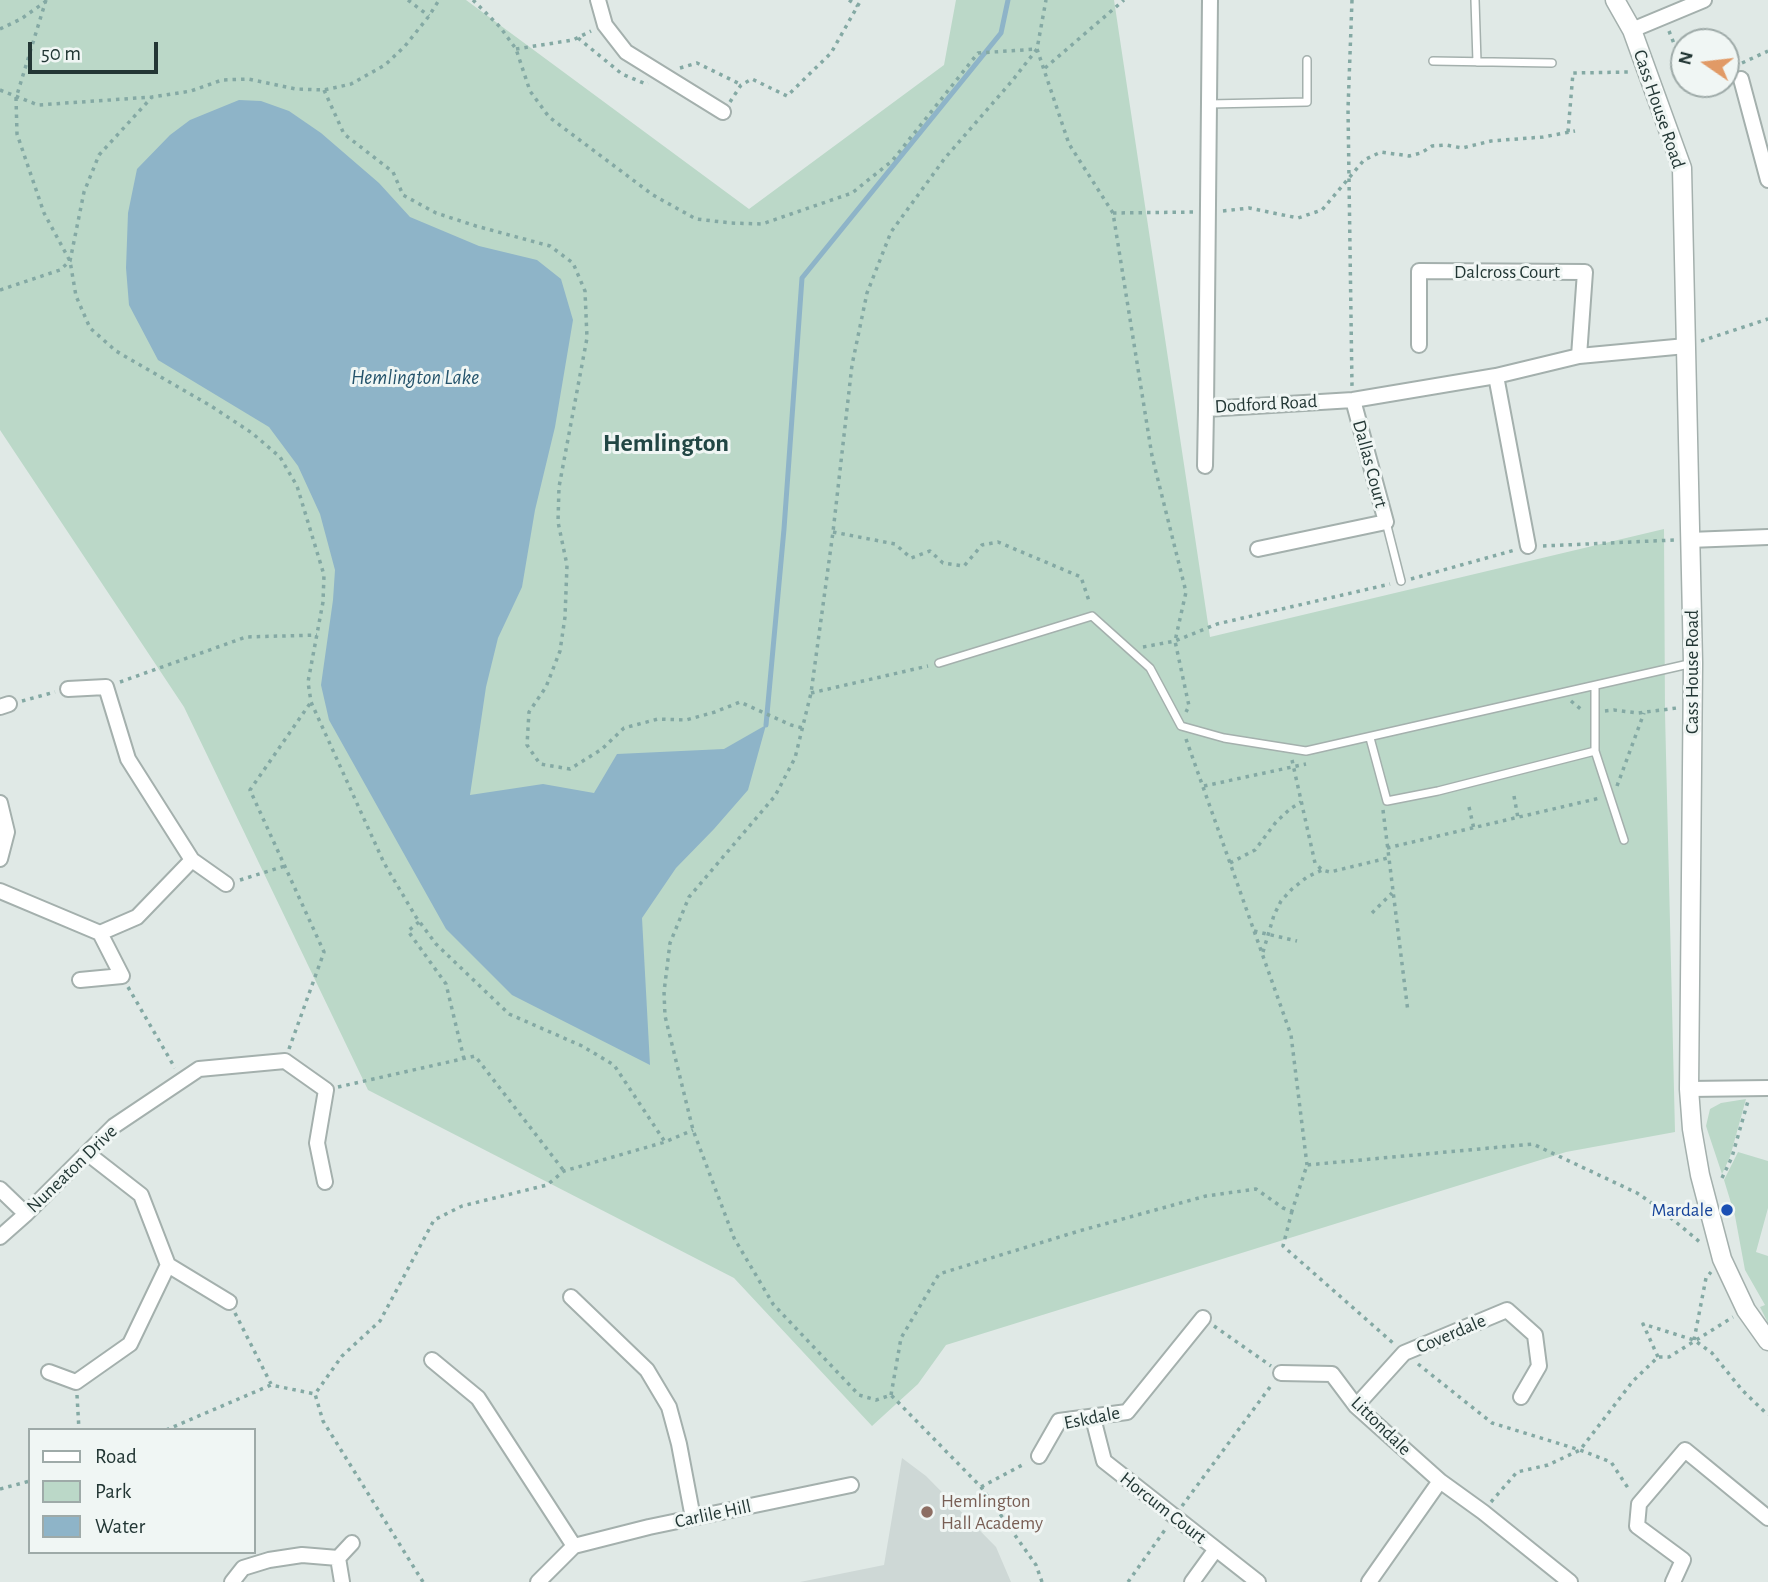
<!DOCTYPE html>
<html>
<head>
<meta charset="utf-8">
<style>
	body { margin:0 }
	#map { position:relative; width:1768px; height:1582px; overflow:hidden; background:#e0e9e6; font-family:"Alegreya Sans",sans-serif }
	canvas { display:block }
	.legend { position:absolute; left:28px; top:1428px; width:228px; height:126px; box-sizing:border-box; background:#f0f6f4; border:2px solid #9eaaa8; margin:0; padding:9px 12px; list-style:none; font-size:21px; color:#233735 }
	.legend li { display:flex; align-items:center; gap:14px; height:35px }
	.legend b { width:35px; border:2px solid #9eaaa8 }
	.north { position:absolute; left:1670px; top:28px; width:70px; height:70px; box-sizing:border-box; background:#f0f6f4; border:2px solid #9eaaa8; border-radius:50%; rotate:284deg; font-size:19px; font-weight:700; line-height:28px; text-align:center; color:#233735 }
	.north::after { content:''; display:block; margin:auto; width:24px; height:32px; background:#e19a66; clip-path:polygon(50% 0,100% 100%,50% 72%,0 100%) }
	.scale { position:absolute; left:28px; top:42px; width:130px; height:32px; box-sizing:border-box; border:4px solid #233735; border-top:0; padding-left:9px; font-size:21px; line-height:24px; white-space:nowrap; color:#233735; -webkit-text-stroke:5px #f0f6f4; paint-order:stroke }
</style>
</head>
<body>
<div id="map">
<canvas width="1768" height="1582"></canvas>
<ul class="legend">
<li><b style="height:9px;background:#fff"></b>Road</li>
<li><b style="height:19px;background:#bbd8c8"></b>Park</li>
<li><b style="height:19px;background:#8eb4c8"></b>Water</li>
</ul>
<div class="north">N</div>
<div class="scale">50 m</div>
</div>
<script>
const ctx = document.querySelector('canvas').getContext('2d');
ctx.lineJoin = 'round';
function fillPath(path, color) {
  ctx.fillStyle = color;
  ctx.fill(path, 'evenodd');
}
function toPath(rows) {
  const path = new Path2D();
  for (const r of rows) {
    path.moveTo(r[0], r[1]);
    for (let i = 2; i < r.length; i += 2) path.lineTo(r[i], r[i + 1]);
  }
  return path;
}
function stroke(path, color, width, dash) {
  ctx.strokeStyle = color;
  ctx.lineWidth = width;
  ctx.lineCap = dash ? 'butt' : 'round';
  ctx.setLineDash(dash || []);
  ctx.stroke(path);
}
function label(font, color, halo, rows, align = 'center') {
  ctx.font = font + ' "Alegreya Sans",sans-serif';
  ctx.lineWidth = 6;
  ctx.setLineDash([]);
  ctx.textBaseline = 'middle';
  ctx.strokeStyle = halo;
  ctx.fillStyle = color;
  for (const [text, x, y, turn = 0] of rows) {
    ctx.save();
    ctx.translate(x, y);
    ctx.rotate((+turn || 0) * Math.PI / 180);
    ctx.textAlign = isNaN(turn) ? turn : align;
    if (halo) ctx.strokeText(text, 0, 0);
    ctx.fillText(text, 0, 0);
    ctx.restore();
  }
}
fillPath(toPath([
	[902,1458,926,1476,996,1547,1011,1582,800,1582,884,1565]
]), '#ced8d6');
fillPath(toPath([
	[0,0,466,0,749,209,944,65,956,0,1114,0,1210,637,1664,529,1665,713,1675,1132,1566,1152,946,1345,918,1384,872,1426,734,1278,368,1090,184,707,0,430],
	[1746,1099,1730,1157,1722,1174,1706,1126,1710,1109,1721,1103],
	[1738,1152,1768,1161,1768,1208,1756,1252,1768,1256,1768,1323,1760,1307,1765,1305,1745,1270,1735,1216,1724,1180]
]), '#bbd8c8');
fillPath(toPath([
	[239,100,261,101,289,111,321,133,379,183,410,217,479,246,537,260,561,279,573,320,555,427,535,510,522,587,498,638,486,687,470,795,543,784,594,793,617,754,724,749,766,725,748,790,714,829,676,868,642,918,650,1065,512,995,446,929,329,720,321,685,333,600,335,570,320,514,298,466,269,427,158,360,129,305,126,268,128,213,137,169,170,135,190,120]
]), '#8eb4c8');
stroke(toPath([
	[766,725,784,529,802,278,1001,33,1008,0]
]), '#8eb4c8', 5);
const service = toPath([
	[1475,0,1477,62],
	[1433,61,1552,63],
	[1209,104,1307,102,1307,60],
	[1386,522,1401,581],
	[939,663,1092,616,1150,668,1181,726,1224,738,1306,751,1693,663],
	[1595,686,1595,751,1624,840],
	[1370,738,1387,801,1438,791,1595,751]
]);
const minor = toPath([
	[598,0,605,25,626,52,723,112],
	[1210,0,1206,409,1353,400,1496,376,1579,356,1686,346],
	[1632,30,1704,0],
	[1741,79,1768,180],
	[1419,345,1419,271,1585,272,1579,356],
	[1496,376,1528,546],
	[1205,466,1206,409],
	[1689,540,1768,537],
	[1258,549,1386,522,1353,400],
	[68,689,106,687,128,759,192,860,226,884],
	[0,707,9,704],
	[0,803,7,832,0,859],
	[0,891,100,933,137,917,192,860],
	[80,980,122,976,100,933],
	[1689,1089,1768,1088],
	[0,1189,26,1214],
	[0,1237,26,1214,114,1126,199,1069,285,1061,326,1090,317,1143,325,1182],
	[168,1265,229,1302],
	[571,1297,647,1370,669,1407,679,1444,693,1518],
	[432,1360,478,1398,574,1546],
	[49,1372,76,1382,130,1344,168,1265,141,1195,87,1153],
	[1281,1373,1332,1374,1356,1406,1440,1481],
	[1356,1406,1404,1353,1507,1310,1535,1335,1539,1366,1521,1397],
	[1093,1418,1104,1461,1258,1582],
	[1039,1456,1059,1421,1127,1412,1203,1318],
	[232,1582,243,1568,269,1560,302,1555,338,1558],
	[342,1582,338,1558,352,1543],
	[538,1582,574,1546,649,1527,851,1485],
	[1192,1582,1216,1549],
	[1369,1582,1440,1481,1483,1512,1570,1582],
	[1673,1582,1683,1560,1637,1526,1639,1504,1685,1450,1768,1518]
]);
const tertiary = toPath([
	[1615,0,1632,30,1682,168,1693,663,1689,1089,1692,1129,1700,1175,1722,1259,1746,1310,1768,1341]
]);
stroke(service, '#a4b0ad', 10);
stroke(minor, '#a4b0ad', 18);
stroke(tertiary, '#a4b0ad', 21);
stroke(toPath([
	[46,0,16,98,17,134,44,213,70,261,76,296,90,328,116,351,211,406,252,433,280,457,297,486,324,575,323,602,308,682,311,702,384,863,416,917,436,944,509,1014,582,1046,614,1065,665,1142],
	[408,0,429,16],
	[473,0,500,27,516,49,530,91,549,117,653,195,696,219,731,223,762,224,852,193,892,161,978,53,1037,49,1069,144,1113,213,1152,456,1186,592,1175,641,1189,706,1186,712],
	[849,0,858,6],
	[1352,0,1348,109,1352,386],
	[0,29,21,19,45,2],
	[1669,31,1684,69],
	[578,38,622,74,646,84,648,83],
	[516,49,573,40,591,31],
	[1742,63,1768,51],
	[680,68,697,63,740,84],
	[1045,68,1124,0],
	[0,90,38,105,152,97],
	[324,90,344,134,393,172,403,195,436,213,476,226,550,246,573,263,585,291,587,338,559,487,558,522,567,565,565,617,560,651,546,687,529,712,527,745,540,764,570,769,602,749,624,728,658,719,686,720,715,712,740,702,791,725,803,728],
	[730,102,741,85,752,79,787,96,831,53,861,0],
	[1568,132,1573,73,1631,72],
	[1223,211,1249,208,1298,218,1322,210,1364,160,1381,152,1409,156,1421,153,1432,146,1446,145,1462,148,1491,141,1543,137,1575,131],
	[1113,213,1195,212],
	[0,290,60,270,70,261,84,192,99,155,152,97,191,91,222,80,248,79,296,89,324,90,351,84,385,65,405,46,429,16,439,0],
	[1701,341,1768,319],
	[833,532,895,544,911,558,930,551,943,563,964,566,982,545,998,542,1081,577,1090,604],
	[1543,546,1675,540],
	[1411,579,1515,550],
	[1143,647,1175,641,1217,624,1390,584],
	[120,682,246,637,317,635],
	[811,693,928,666],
	[22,701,55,692],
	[1571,701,1583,711],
	[1605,711,1614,710,1638,713,1677,708],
	[1186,739,1291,1035,1307,1165],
	[1292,760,1315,863,1322,870,1330,872,1388,858],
	[1204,786,1306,764],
	[1617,786,1644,713],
	[1514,796,1518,818],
	[1469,807,1474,829],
	[1383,810,1408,1012],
	[1387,848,1600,798],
	[1230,863,1255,850,1276,822,1290,809,1301,802],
	[240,880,285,866],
	[1372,913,1392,893],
	[419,922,408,931,446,984,464,1059],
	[1254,931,1297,941],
	[1263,952,1274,915,1281,901,1292,889,1307,877,1322,870],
	[128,987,175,1068],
	[289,1049,324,952,250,790,311,702],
	[338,1087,475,1056,564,1171],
	[1722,1178,1732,1157,1748,1101],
	[1292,1211,1283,1246,1393,1343],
	[235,1313,271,1384],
	[1214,1326,1271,1366],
	[1694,1340,1706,1278,1711,1272],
	[1658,1357,1643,1324,1694,1340,1712,1353,1742,1390,1768,1415],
	[1418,1364,1492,1423,1580,1450,1611,1462,1630,1491],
	[77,1395,79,1430],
	[891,1395,901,1338,939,1274,1079,1231,1206,1196,1256,1189,1283,1208,1292,1211,1307,1165,1533,1144,1637,1193,1659,1208,1701,1243],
	[166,1430,271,1385,315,1394],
	[981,1487,1026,1463],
	[0,1489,30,1481],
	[1491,1502,1517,1472,1548,1465,1580,1450,1633,1381,1658,1357,1669,1357,1733,1317],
	[1182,1506,1273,1383],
	[423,1582,323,1421,315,1394,342,1356,380,1321,434,1220,462,1206,547,1185,564,1171,665,1142,693,1130],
	[1042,1582,1036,1565,981,1487,891,1395,876,1400,859,1395,773,1304,734,1238,693,1130,665,1016,664,992,670,943,689,897,775,796,795,758,811,693,833,532,852,365,867,293,891,232,945,158,1012,81,1037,49,1046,0],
	[1128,1582,1167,1527]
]), '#84a9a4', 3.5, [3.5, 5]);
stroke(service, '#fff', 7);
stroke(minor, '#fff', 14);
stroke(tertiary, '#fff', 18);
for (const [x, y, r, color] of [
	[1727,1210,7,"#1a4fb4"],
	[927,1512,7,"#8d6e63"]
]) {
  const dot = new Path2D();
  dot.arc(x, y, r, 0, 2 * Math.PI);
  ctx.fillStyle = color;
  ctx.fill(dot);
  stroke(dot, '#f0f6f4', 2.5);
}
label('19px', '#233735', '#f0f6f4', [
	["Cass House Road",1659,109,71],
	["Dalcross Court",1507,272],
	["Dodford Road",1266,404,-3],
	["Dallas Court",1370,464,75],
	["Cass House Road",1692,672,-90],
	["Nuneaton Drive",72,1169,-44],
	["Coverdale",1451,1334,-23],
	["Eskdale",1092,1418,-11],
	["Littondale",1381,1426,44],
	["Horcum Court",1163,1508,38],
	["Carlile Hill",713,1514,-12]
]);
label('19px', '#164399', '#f0f6f4', [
	["Mardale",1713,1210]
], 'right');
label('19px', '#785e54', '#f0f6f4', [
	["Hemlington",941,1501],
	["Hall Academy",941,1523]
], 'left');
label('italic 21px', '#24536b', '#f0f6f4', [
	["Hemlington Lake",415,378]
]);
label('bold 26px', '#214644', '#f0f6f4', [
	["Hemlington",666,443]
]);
</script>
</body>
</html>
